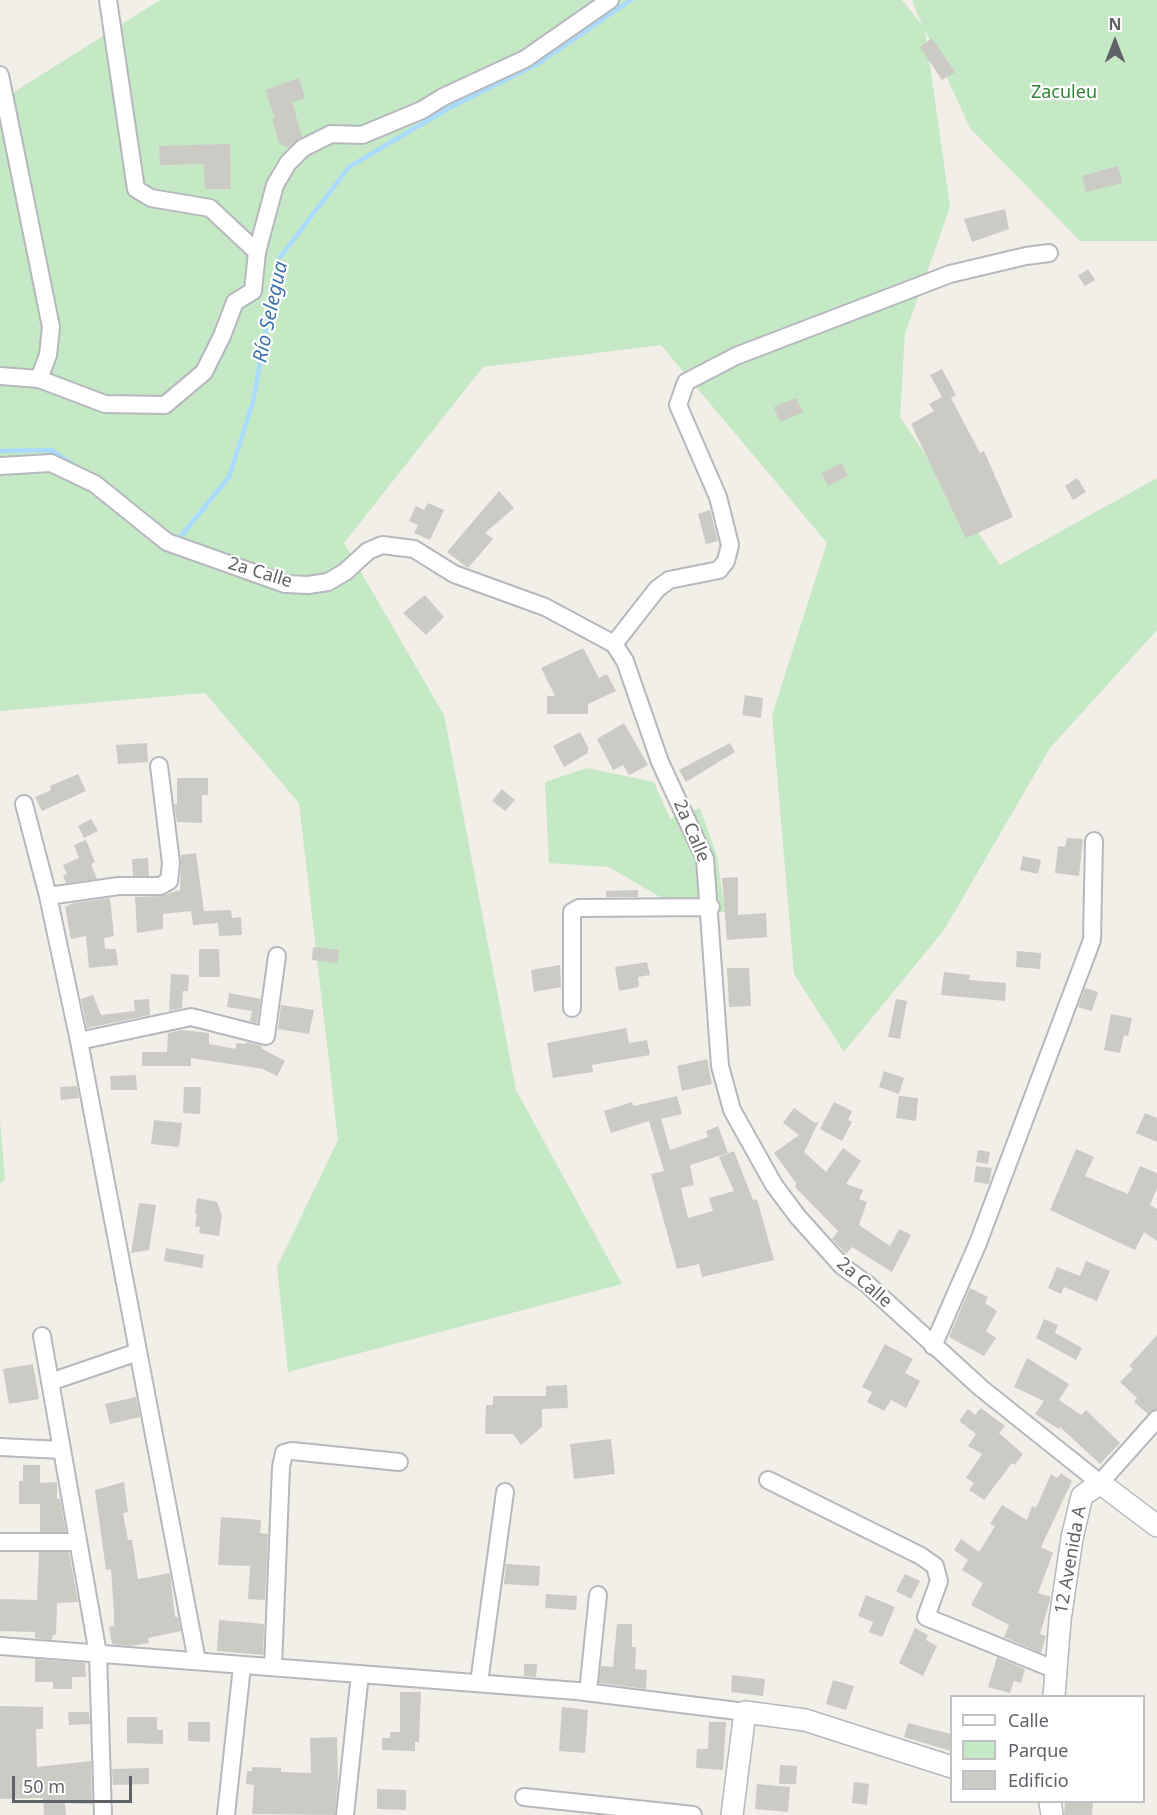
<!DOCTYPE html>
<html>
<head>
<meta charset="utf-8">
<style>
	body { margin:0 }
	#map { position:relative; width:1157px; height:1815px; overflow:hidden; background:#f1efe8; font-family:"Noto Sans",sans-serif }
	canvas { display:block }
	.legend { position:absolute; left:950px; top:1695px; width:195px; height:108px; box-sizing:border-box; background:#fff; border:2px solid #bfc1c3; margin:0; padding:8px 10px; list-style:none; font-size:18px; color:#5f6368 }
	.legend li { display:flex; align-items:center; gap:12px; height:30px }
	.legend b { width:30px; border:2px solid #bfc1c3 }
	.north { position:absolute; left:1085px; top:12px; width:60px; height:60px; -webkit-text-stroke:4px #fff; paint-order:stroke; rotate:0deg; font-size:16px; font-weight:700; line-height:24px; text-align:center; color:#5f6368 }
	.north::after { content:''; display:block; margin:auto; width:21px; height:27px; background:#5f6368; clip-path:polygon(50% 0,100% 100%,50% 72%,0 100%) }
	.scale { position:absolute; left:12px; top:1776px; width:120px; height:27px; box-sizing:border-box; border:3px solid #5f6368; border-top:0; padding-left:8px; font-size:18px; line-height:21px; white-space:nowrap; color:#5f6368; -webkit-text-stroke:4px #fff; paint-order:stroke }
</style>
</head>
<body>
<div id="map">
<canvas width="1157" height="1815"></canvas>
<ul class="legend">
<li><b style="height:8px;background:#fff"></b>Calle</li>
<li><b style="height:16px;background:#c5e8c5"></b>Parque</li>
<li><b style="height:16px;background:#cccac5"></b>Edificio</li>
</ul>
<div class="north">N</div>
<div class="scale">50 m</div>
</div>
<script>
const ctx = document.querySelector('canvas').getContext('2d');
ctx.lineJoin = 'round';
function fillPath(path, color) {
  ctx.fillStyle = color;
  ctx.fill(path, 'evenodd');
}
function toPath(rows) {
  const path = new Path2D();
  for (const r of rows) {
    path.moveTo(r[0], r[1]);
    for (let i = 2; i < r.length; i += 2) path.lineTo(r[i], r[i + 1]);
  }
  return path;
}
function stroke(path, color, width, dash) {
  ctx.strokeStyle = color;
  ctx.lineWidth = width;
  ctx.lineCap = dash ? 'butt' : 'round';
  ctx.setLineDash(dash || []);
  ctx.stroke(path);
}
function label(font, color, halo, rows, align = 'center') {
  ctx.font = font + ' "Noto Sans",sans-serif';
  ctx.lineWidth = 4.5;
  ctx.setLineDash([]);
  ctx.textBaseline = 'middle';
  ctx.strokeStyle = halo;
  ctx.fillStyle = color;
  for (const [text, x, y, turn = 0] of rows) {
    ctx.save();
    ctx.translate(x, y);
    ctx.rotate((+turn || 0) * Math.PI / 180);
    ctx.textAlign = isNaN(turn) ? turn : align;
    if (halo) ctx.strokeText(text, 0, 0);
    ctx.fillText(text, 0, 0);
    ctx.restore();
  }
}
fillPath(toPath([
	[160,0,902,0,922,25,912,0,1157,0,1157,241,1080,241,970,128,925,30,950,207,905,334,900,417,1000,565,1157,478,1157,630,1050,748,944,930,844,1052,794,974,772,715,827,543,661,345,483,367,344,543,444,715,516,1090,622,1284,288,1372,277,1267,338,1140,299,803,205,693,0,711,0,101],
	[587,768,654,782,670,819,700,808,717,856,725,912,684,911,609,867,549,863,545,782],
	[0,1121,5,1179,0,1184]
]), '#c5e8c5');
stroke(toPath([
	[0,451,51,450,74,465],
	[177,541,229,477,253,402,278,260,349,167,449,108,539,63,631,0]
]), '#aadaff', 4.5);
fillPath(toPath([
	[932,38,955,72,942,80,920,47],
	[299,78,305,98,292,102,302,137,288,148,279,143,272,119,275,118,265,90],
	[230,144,231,189,205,189,204,164,160,165,159,146],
	[1118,166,1122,183,1086,192,1082,176],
	[1005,209,1009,229,972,242,964,219],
	[1088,269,1095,280,1085,286,1078,276],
	[942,369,956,395,951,398,980,453,984,451,1013,517,966,538,911,424,934,411,929,404,942,397,930,375],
	[796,398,803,412,780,422,774,407],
	[842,463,848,476,828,486,822,473],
	[1077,478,1086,492,1073,500,1065,486],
	[499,491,514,508,485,533,493,539,468,568,447,552],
	[428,503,444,510,430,540,414,533,418,525,409,521,416,506,424,510],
	[710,510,718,541,706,544,698,514],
	[425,595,444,617,426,635,403,613],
	[583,648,599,678,607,674,616,691,588,704,588,714,547,714,547,696,555,696,541,668],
	[745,695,763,698,761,718,742,715],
	[624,723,648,765,629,775,623,765,613,770,597,739],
	[580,732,588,747,588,753,564,767,553,746],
	[147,743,148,762,118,764,116,745],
	[730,743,735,752,686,782,679,770],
	[78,774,86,791,42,811,35,797,51,790,50,786],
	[177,778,208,778,208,795,202,795,202,823,177,822,174,804,177,804],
	[502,789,515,800,505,811,492,801],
	[91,819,98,831,84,838,78,826],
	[1067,838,1083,839,1079,876,1055,873,1058,846,1065,847],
	[86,840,95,862,91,864,97,879,66,883,63,876,67,874,63,865,79,858,74,845],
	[196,853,204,911,231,910,232,918,241,917,242,935,219,936,218,923,193,925,191,911,163,914,163,929,137,933,135,897,161,896,180,890,181,855],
	[1023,856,1041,860,1038,874,1020,870],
	[148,858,149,876,133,876,132,859],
	[738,877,738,915,766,913,767,937,727,940,722,878],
	[638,890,638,897,606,897,606,891],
	[110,898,114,936,104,938,105,949,116,949,118,965,89,968,86,936,71,939,65,907,74,903],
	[313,947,339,950,337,963,312,960],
	[199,949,219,949,220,977,199,977],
	[1017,951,1041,953,1040,969,1016,967],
	[647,962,650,975,638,977,639,987,619,991,615,967],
	[560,965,561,987,534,992,531,970],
	[727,968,749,968,751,1006,729,1007],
	[944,972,970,975,969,980,1006,983,1005,1001,941,995],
	[171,974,189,975,188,991,183,991,182,1008,169,1011],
	[1085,988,1098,992,1092,1011,1078,1007],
	[229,993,261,999,257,1023,250,1021,252,1011,227,1007],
	[93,995,101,1015,135,1011,134,1000,149,999,150,1015,87,1028,81,999],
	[896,999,907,1001,900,1039,888,1037],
	[281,1005,314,1010,309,1034,278,1029],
	[1111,1014,1132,1018,1128,1036,1124,1035,1120,1053,1104,1050],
	[626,1028,629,1043,647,1040,650,1055,592,1065,593,1072,553,1078,547,1043],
	[181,1030,209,1033,209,1044,236,1049,236,1043,246,1044,246,1042,262,1046,261,1048,285,1061,277,1076,263,1069,191,1058,191,1066,142,1066,142,1052,167,1052,168,1033],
	[707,1059,712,1084,682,1091,677,1066],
	[884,1071,904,1078,899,1094,879,1087],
	[136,1075,137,1090,111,1090,110,1076],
	[77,1086,79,1098,61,1100,60,1087],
	[184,1087,201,1087,200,1114,183,1113],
	[677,1096,682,1114,661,1119,670,1150,708,1137,706,1131,718,1126,728,1153,690,1165,694,1185,681,1188,688,1218,713,1211,709,1198,734,1191,719,1157,734,1151,753,1200,757,1199,774,1260,702,1277,699,1264,677,1269,651,1174,664,1171,649,1121,611,1133,604,1111,632,1102,634,1106],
	[899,1096,918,1098,916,1121,896,1118],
	[834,1102,852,1111,848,1120,852,1122,842,1141,820,1129],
	[794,1108,815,1123,819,1121,804,1152,826,1172,843,1148,861,1161,846,1184,863,1190,859,1199,867,1202,859,1225,890,1246,899,1229,911,1235,892,1272,852,1247,846,1254,844,1252,832,1239,838,1231,795,1187,796,1183,774,1153,799,1135,783,1123],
	[1145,1113,1157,1118,1157,1142,1136,1133],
	[154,1120,182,1123,179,1147,151,1144],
	[1076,1149,1094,1157,1085,1176,1128,1194,1140,1166,1157,1173,1157,1188,1150,1205,1157,1209,1157,1241,1144,1232,1135,1250,1050,1210],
	[978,1150,990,1152,988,1164,976,1162],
	[976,1166,992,1168,989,1184,974,1182],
	[197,1198,217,1202,222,1215,219,1236,199,1233,200,1227,195,1226,197,1214,195,1214],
	[139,1203,156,1205,149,1250,131,1253],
	[166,1248,204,1255,202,1268,164,1261],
	[1086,1261,1110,1271,1097,1301,1064,1287,1061,1294,1048,1288,1057,1267,1080,1276],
	[970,1288,988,1297,985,1303,997,1311,986,1331,996,1338,984,1356,949,1337],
	[1044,1319,1058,1325,1055,1333,1082,1348,1076,1360,1036,1338],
	[1157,1335,1157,1409,1148,1414,1134,1402,1137,1398,1120,1382,1133,1369,1129,1366],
	[885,1344,913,1359,905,1373,920,1381,906,1408,891,1400,884,1411,867,1402,872,1392,862,1387],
	[1027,1358,1069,1384,1059,1400,1081,1415,1086,1410,1120,1443,1100,1464,1060,1427,1059,1429,1035,1414,1044,1401,1014,1387],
	[33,1364,39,1399,9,1404,3,1369],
	[567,1385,568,1408,542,1409,542,1427,521,1445,513,1434,485,1434,486,1405,493,1405,493,1396,546,1396,546,1386],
	[136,1397,140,1417,110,1424,105,1404],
	[981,1408,1005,1426,999,1433,1023,1454,1015,1465,1012,1463,984,1500,969,1490,974,1483,966,1478,982,1454,968,1446,976,1434,959,1421,968,1409,975,1415],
	[611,1439,615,1474,574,1479,570,1444],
	[23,1465,40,1465,40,1483,57,1482,57,1499,60,1499,66,1532,40,1532,40,1504,19,1504,19,1481,23,1481],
	[1061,1473,1072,1481,1041,1547,1053,1553,1038,1593,1051,1597,1040,1634,1046,1636,1041,1653,1004,1637,1009,1625,971,1605,983,1583,962,1570,968,1560,954,1550,961,1539,979,1552,995,1526,990,1524,1002,1505,1027,1520,1032,1506,1036,1508,1051,1474,1057,1478],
	[124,1482,128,1512,123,1513,128,1540,132,1540,138,1579,170,1573,175,1617,178,1617,181,1631,148,1638,149,1643,129,1646,112,1644,109,1627,114,1626,114,1611,111,1569,106,1570,95,1490],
	[221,1517,261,1520,260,1533,268,1534,265,1600,248,1599,250,1566,218,1565],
	[39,1552,69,1552,78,1602,57,1603,56,1635,53,1635,52,1640,35,1638,35,1632,0,1631,0,1599,37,1600],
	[506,1564,540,1566,539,1586,504,1584],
	[905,1574,920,1581,911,1599,896,1591],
	[546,1594,577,1596,576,1610,545,1608],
	[866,1595,895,1607,882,1637,869,1632,873,1622,858,1616],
	[219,1620,264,1624,263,1655,217,1651],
	[617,1624,632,1624,632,1647,636,1647,635,1669,647,1670,646,1689,599,1683,601,1666,613,1667],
	[915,1628,928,1635,926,1640,937,1646,923,1676,899,1663],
	[997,1657,1025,1669,1021,1683,1014,1681,1010,1693,988,1687],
	[35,1659,85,1663,86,1677,72,1677,72,1689,53,1689,53,1682,35,1682],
	[524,1664,537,1664,536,1677,524,1676],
	[732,1675,765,1679,763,1696,731,1692],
	[833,1680,854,1686,846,1710,826,1704],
	[400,1692,421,1692,419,1742,415,1742,415,1751,382,1750,382,1738,390,1738,390,1732,400,1732],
	[0,1706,43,1707,43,1729,36,1729,37,1767,91,1761,92,1804,65,1803,66,1815,44,1815,43,1798,0,1799],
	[562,1707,588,1710,585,1753,559,1751],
	[68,1712,89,1712,90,1724,69,1725],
	[127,1717,157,1717,157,1730,163,1730,163,1744,127,1743],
	[188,1722,210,1722,210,1742,188,1741],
	[709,1722,726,1722,723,1770,696,1768,697,1749,708,1749],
	[908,1723,951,1734,951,1751,904,1737],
	[337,1737,338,1780,335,1815,252,1814,254,1785,246,1784,247,1771,252,1771,252,1767,281,1768,281,1772,311,1773,310,1738],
	[780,1765,797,1766,796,1784,779,1784],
	[149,1768,149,1784,113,1785,112,1769],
	[854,1782,869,1784,867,1805,852,1803],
	[757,1784,790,1787,788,1812,755,1809],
	[377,1789,406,1790,406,1810,377,1809],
	[1065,1802,1093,1802,1092,1815,1064,1815]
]), '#cccac5');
const minor = toPath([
	[108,0,136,189,151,198,210,208,257,252],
	[0,75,51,327,48,355,39,379],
	[0,376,39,379,105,404,165,405,204,372,222,336,235,302,253,291,257,252,275,185,288,163,303,148,331,134,362,135,422,110,443,97,525,59,610,0],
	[0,466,51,463,95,484,167,542,285,584,308,585,328,582,345,572,368,551,382,545,414,549,454,574,545,607,614,644,625,661,660,762,705,859,720,1066,732,1110,774,1185,798,1217,842,1266,867,1284,981,1388,1100,1483,1157,1419],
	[614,644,657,589,669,580,719,570,726,561,730,545,718,497,678,405,686,382,736,356,950,274,1026,256,1049,253],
	[24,804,48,896,79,1041,197,1661],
	[48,896,119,886,160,886,169,881,171,863,159,766],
	[572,1008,572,912,579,908,711,907],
	[79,1041,191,1017,266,1036,277,956],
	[42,1336,98,1654,103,1815],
	[933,1346,978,1243,1092,940,1094,841],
	[50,1382,138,1352],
	[0,1447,62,1450],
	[768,1480,921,1556,935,1566,939,1581,926,1617,1056,1670],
	[0,1542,78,1542],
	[0,1646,577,1691,745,1712],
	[273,1667,281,1467,284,1453,292,1451,399,1462],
	[479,1683,505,1492],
	[588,1692,598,1595],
	[524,1797,693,1815],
	[226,1815,242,1666],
	[345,1815,360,1674]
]);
const tertiary = toPath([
	[1054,1696,1060,1620,1072,1538,1082,1496,1100,1483,1157,1526],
	[1050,1802,1052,1815],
	[732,1815,745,1712,805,1720,952,1767]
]);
stroke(minor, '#b5b8bc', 20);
stroke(tertiary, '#b5b8bc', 24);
stroke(minor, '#fff', 16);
stroke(tertiary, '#fff', 21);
label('18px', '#348238', '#fff', [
	["Zaculeu",1064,93]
]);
label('18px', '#5f6368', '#fff', [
	["2a Calle",260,573,17],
	["2a Calle",691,831,67],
	["2a Calle",864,1283,41],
	["12 Avenida A",1071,1560,-80]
]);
label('italic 20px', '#4174aa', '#fff', [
	["Río Selegua",271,312,-78]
]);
</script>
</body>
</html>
